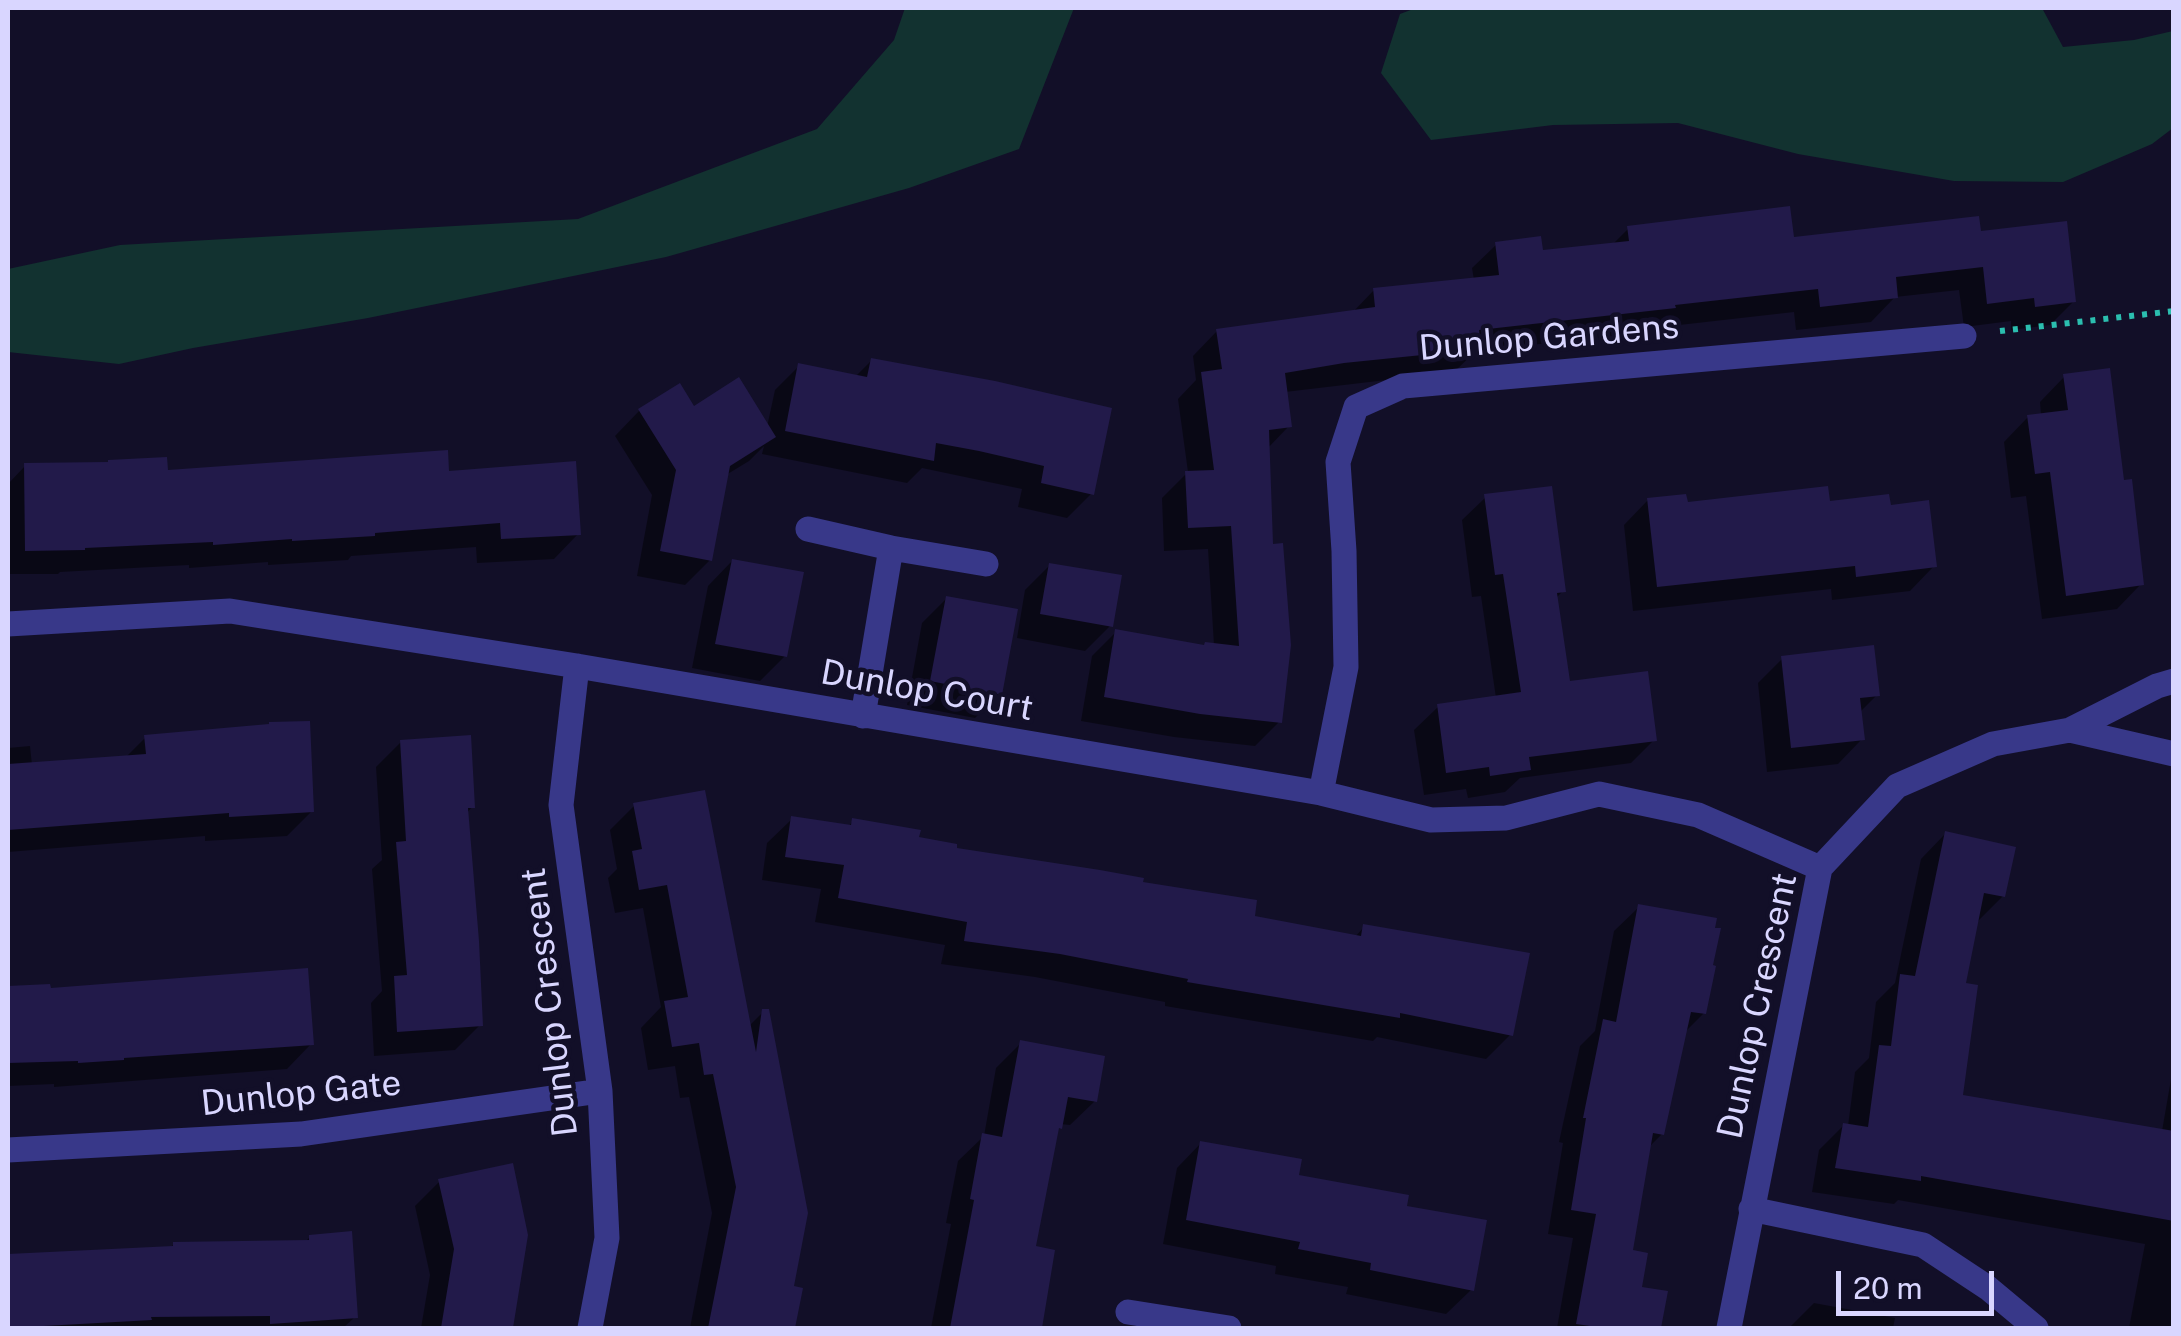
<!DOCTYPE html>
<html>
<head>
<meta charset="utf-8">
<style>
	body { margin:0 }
	#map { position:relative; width:2181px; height:1336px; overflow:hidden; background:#120f28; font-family:"Public Sans",sans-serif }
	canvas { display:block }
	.frame { position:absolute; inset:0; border:10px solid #d9d6ff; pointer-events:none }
	.scale { position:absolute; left:1836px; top:1271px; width:158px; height:45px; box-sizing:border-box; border:5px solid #d9d6ff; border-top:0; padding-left:12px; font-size:30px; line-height:35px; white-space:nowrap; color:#d9d6ff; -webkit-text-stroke:8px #120f28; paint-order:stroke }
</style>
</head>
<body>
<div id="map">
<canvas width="2181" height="1336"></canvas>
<div class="frame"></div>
<div class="scale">20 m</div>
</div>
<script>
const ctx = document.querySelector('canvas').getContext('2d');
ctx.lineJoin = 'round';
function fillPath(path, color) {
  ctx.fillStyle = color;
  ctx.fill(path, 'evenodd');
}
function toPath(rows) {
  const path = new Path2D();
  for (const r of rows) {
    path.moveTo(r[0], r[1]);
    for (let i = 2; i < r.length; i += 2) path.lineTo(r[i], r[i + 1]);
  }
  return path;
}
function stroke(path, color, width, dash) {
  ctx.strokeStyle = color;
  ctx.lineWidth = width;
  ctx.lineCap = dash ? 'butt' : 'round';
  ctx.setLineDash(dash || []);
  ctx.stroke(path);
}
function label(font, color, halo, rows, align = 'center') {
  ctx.font = font + ' "Public Sans",sans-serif';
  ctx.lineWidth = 9;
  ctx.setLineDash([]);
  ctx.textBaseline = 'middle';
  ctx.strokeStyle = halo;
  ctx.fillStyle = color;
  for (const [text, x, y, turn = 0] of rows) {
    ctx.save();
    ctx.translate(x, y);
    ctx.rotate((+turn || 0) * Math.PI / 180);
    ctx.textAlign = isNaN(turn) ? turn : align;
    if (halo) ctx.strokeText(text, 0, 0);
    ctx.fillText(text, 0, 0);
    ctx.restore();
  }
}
fillPath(toPath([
	[905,8,1074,8,1019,149,909,188,666,257,368,318,193,348,119,364,8,352,8,269,120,245,578,219,817,129,894,40],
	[1416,8,2042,8,2063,47,2134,40,2173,31,2173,128,2152,144,2063,182,1954,181,1798,154,1678,123,1553,125,1431,140,1381,73,1400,14]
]), '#123230');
fillPath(toPath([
	[1628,229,1792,239,1979,234,2074,301,2050,325,2011,330,2011,321,1964,327,1959,290,1895,297,1871,322,1796,330,1794,312,1653,328,1649,332,1476,351,1454,372,1285,392,1289,426,1267,449,1279,722,1255,746,1174,737,1081,721,1092,656,1116,632,1203,647,1214,645,1208,549,1164,551,1162,498,1188,472,1178,399,1196,380,1193,356,1217,331,1352,313,1374,290,1474,280,1472,268,1497,244,1541,253,1611,246],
	[871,361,1091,494,1067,518,1018,507,1022,489,922,468,907,483,762,454,764,446,749,461,726,475,710,560,685,585,637,576,652,495,615,436,639,411,679,386,693,409,767,427,775,390,799,366,855,377],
	[2064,377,2122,483,2141,584,2117,609,2042,619,2026,496,2011,498,2004,442,2028,417,2041,415,2040,402],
	[25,466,166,473,447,474,578,534,554,559,477,563,476,547,351,556,348,560,268,565,268,562,189,568,189,565,60,572,58,574,8,574,8,484],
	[1486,497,1563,591,1555,599,1568,683,1654,740,1631,763,1520,778,1505,792,1468,798,1466,789,1424,795,1414,730,1438,707,1496,698,1481,596,1472,597,1462,520],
	[1648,500,1685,505,1827,504,1888,508,1934,566,1910,591,1832,600,1831,589,1633,611,1624,525],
	[732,561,785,656,760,681,692,668,708,586],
	[1050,565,1110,626,1085,651,1017,638,1025,590],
	[947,598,999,694,975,718,907,705,922,623],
	[1782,659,1877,695,1859,713,1862,739,1838,764,1767,772,1758,683],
	[145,738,312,811,287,836,205,841,205,836,8,852,8,748,30,746,32,765,125,758],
	[401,742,472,807,466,814,480,1025,455,1050,374,1056,371,1003,382,991,372,869,382,860,376,767],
	[635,805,748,1027,763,1012,791,1288,800,1290,792,1328,690,1328,712,1213,689,1097,680,1098,675,1066,648,1070,641,1028,661,1007,643,908,615,913,608,878,617,869,610,830],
	[792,819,848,827,853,821,954,851,1140,884,1252,918,1354,938,1364,927,1510,1035,1486,1059,1377,1037,1373,1041,1165,1006,1165,1002,1035,977,941,964,945,945,815,922,821,889,762,880,767,843],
	[1945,834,2003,896,1978,921,1976,920,1963,985,1960,1097,2162,1131,2174,1062,2174,1328,2129,1328,2145,1244,1898,1200,1894,1204,1812,1192,1819,1150,1844,1125,1848,1126,1855,1072,1869,1058,1876,1002,1895,983,1921,859],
	[1639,907,1704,1013,1683,1034,1662,1134,1648,1148,1630,1252,1639,1289,1665,1293,1658,1328,1557,1328,1573,1238,1548,1234,1563,1143,1559,1142,1580,1046,1595,1031,1614,931],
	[48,987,48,990,311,1044,287,1069,54,1087,54,1084,8,1086,8,989],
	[1021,1043,1095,1101,1070,1125,1060,1124,1056,1132,1033,1248,1052,1252,1039,1328,931,1328,951,1224,946,1223,958,1161,984,1136,996,1068],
	[1201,1143,1296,1177,1405,1208,1471,1290,1446,1314,1346,1294,1348,1287,1275,1274,1276,1266,1163,1244,1177,1168],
	[440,1181,526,1235,511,1328,421,1328,430,1275,415,1206],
	[310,1237,355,1317,343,1328,8,1328,8,1257,169,1249,174,1244,304,1243],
	[1814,1303,1895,1318,1893,1328,1789,1328]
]), '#0007');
fillPath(toPath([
	[1790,206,1794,237,1979,216,1981,231,2067,221,2076,302,2035,307,2034,298,1987,304,1983,267,1896,277,1898,298,1820,307,1818,289,1675,305,1676,308,1479,330,1481,349,1344,363,1285,373,1292,427,1269,430,1273,544,1283,543,1291,645,1282,723,1200,714,1104,697,1115,629,1204,645,1205,642,1239,646,1231,526,1188,528,1185,471,1214,470,1201,372,1222,369,1216,329,1375,307,1373,288,1499,275,1495,242,1541,236,1543,250,1629,241,1627,226],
	[871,358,995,381,1112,408,1094,495,1041,483,1044,466,979,451,936,443,934,461,785,431,798,363,867,377],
	[2110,368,2124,480,2132,479,2144,585,2066,596,2050,472,2035,474,2027,415,2068,410,2063,374],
	[739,377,776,437,730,466,712,561,660,551,676,470,638,409,680,383,694,406],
	[448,450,449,471,576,461,581,535,501,539,500,523,375,533,375,536,292,541,292,539,213,545,213,542,85,548,85,550,25,551,24,463,108,462,108,460,167,457,168,470],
	[1552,486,1566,592,1557,593,1570,681,1648,671,1657,741,1529,757,1531,770,1490,776,1489,767,1446,773,1437,704,1521,692,1503,574,1495,575,1484,494],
	[1828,486,1830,501,1889,494,1891,505,1929,500,1937,567,1856,577,1855,566,1657,587,1647,498,1686,494,1688,502],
	[732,559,804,572,787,657,715,644],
	[1049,563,1122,575,1113,627,1040,614],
	[946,596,1018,609,1002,695,930,681],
	[1874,645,1880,696,1860,698,1865,740,1791,748,1781,656],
	[310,721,314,812,229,817,229,813,8,830,8,764,146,754,144,735,269,724,269,722],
	[471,735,475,808,468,808,479,941,483,1026,397,1032,394,976,407,975,396,842,406,841,400,740],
	[705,790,756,1052,762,1009,769,1009,808,1213,794,1286,803,1288,795,1328,708,1328,736,1187,713,1074,704,1075,699,1043,672,1047,664,1001,688,997,667,885,639,890,632,851,642,849,633,803],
	[791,816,851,825,852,818,921,830,919,837,957,844,957,848,1100,870,1144,878,1143,882,1257,900,1255,916,1361,936,1363,924,1530,953,1513,1036,1400,1013,1400,1018,1187,982,1188,979,1060,954,964,941,967,922,838,898,844,865,785,857],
	[1945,831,2016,847,2005,897,1984,893,1966,983,1978,985,1963,1095,2174,1131,2174,1221,1921,1176,1921,1181,1835,1168,1843,1123,1868,1127,1879,1045,1891,1046,1900,974,1915,976],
	[1638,904,1717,918,1715,928,1721,928,1713,965,1716,966,1706,1014,1691,1012,1664,1135,1653,1133,1633,1250,1648,1253,1642,1287,1668,1291,1661,1328,1604,1328,1576,1324,1596,1214,1571,1210,1586,1118,1583,1118,1603,1019,1616,1022],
	[308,968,314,1045,124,1058,124,1060,78,1063,78,1061,8,1063,8,986,50,984,51,988],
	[1020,1040,1105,1056,1097,1102,1068,1097,1062,1129,1059,1128,1036,1246,1055,1250,1042,1328,950,1328,974,1200,970,1199,982,1133,1002,1137],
	[1200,1141,1302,1159,1299,1175,1409,1195,1407,1206,1487,1220,1474,1291,1370,1270,1371,1263,1298,1249,1300,1242,1186,1220],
	[513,1163,528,1235,513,1328,441,1328,454,1249,438,1179],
	[352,1231,358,1318,270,1324,270,1316,151,1317,152,1320,8,1328,8,1254,173,1246,173,1242,309,1240,309,1235]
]), '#221a4a');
stroke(toPath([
	[2000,331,2174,311]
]), '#2bbeaf', 6, [5, 8]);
stroke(toPath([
	[808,529,891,548,986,564],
	[8,624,230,611,577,666,1321,793,1431,820,1506,818,1599,794,1698,815,1820,868],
	[577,666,561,805,600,1091,607,1238,590,1328],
	[2174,681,2157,686,2070,730,2174,754],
	[863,716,891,548],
	[1321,793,1346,667,1344,551,1338,462,1356,407,1403,386,1964,336],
	[8,1150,301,1134,600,1091],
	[1751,1209,1923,1245,1988,1288,2036,1328],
	[1128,1312,1229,1328],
	[1729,1328,1820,868,1897,786,1993,744,2070,730]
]), '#383889', 25);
label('35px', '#d9d6ff', '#120f28', [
	["Dunlop Gardens",1549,338,-5],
	["Dunlop Court",927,691,10],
	["Dunlop Crescent",550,1002,-97],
	["Dunlop Crescent",1758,1006,-78],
	["Dunlop Gate",301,1094,-6]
]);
</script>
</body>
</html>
